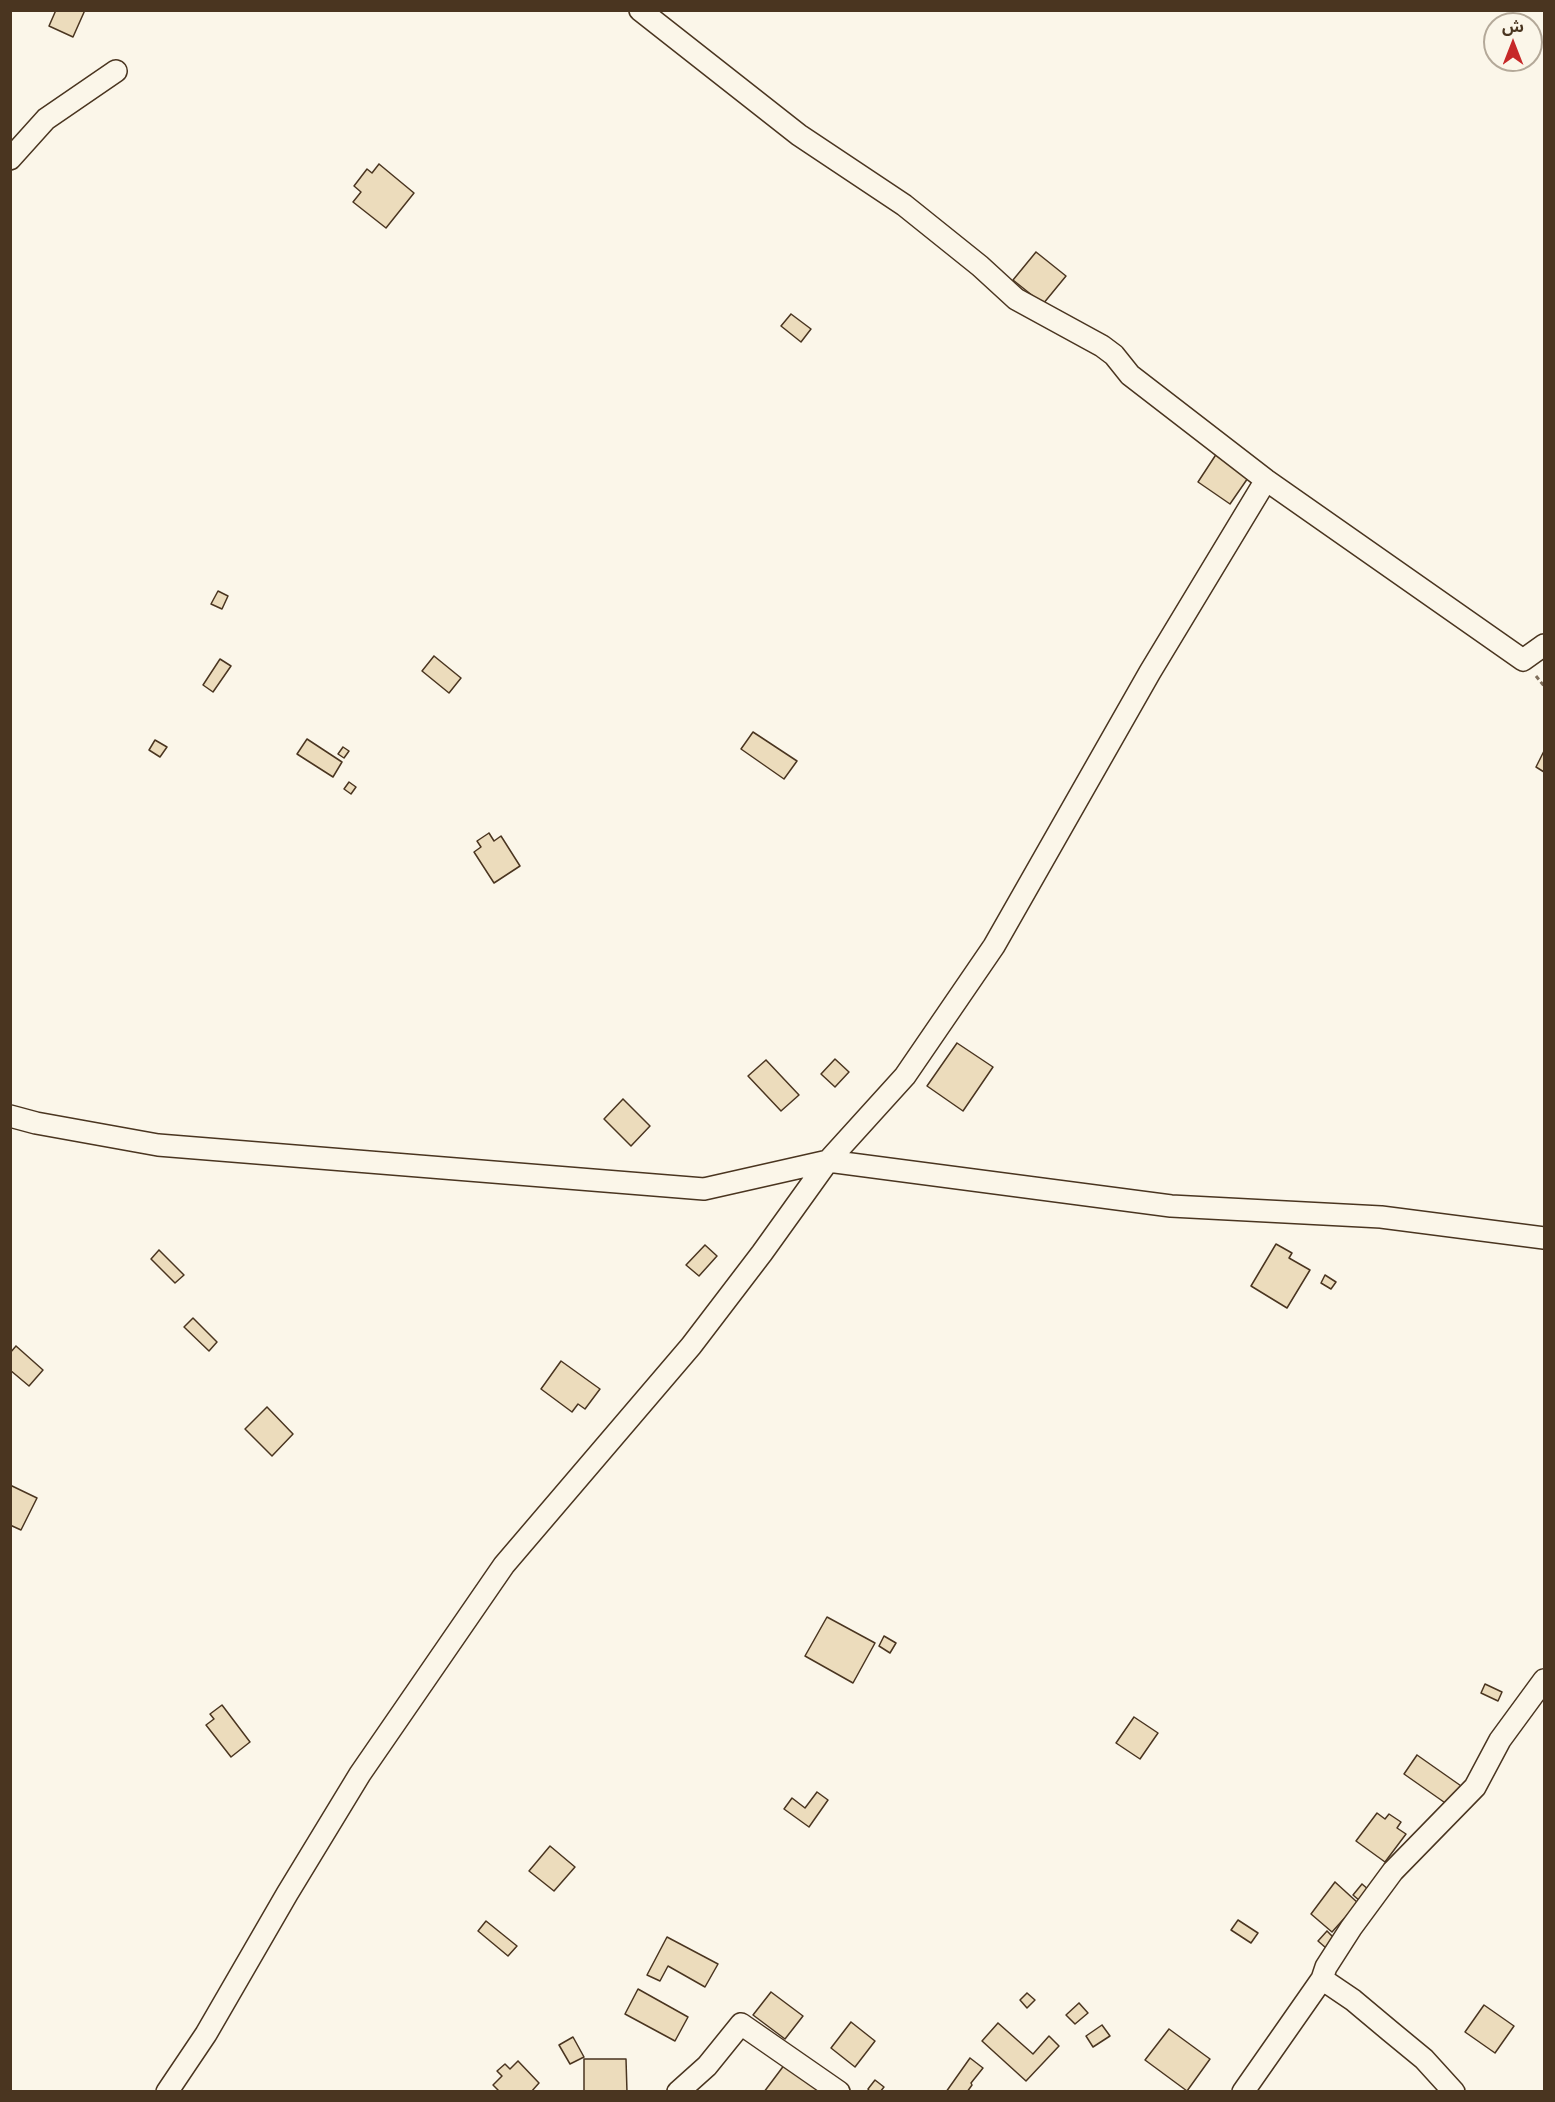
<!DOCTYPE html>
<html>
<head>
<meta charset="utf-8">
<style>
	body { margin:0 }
	#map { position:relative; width:1555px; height:2102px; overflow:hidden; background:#fbf6e9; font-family:Barlow,"Noto Sans Arabic",sans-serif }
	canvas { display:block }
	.frame { position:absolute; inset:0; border:12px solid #4a3520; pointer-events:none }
	.north { position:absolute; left:1483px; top:12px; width:60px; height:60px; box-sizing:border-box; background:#fbf6e9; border:2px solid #b4a999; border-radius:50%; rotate:0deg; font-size:16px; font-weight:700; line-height:24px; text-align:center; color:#4a3520 }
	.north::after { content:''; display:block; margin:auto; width:21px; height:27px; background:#c62828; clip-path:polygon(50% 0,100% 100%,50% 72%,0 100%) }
</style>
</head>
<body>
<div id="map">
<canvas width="1555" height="2102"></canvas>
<div class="frame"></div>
<div class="north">ش</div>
</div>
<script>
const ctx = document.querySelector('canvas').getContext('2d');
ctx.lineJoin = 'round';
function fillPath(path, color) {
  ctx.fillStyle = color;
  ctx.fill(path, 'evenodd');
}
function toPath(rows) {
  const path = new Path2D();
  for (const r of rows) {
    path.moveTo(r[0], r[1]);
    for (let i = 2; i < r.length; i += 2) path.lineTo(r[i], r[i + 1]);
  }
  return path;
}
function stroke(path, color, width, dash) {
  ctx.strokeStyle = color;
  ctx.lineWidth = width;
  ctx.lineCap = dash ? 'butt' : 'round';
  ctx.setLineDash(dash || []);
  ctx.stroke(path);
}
const building = toPath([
	[56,10,85,10,73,37,49,26,56,10],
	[379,164,414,193,386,228,353,202,361,192,354,186,367,169,372,173,379,164],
	[1036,252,1066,276,1043,304,1013,280,1036,252],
	[791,314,811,329,801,342,781,326,791,314],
	[1217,453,1250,475,1230,504,1198,482,1217,453],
	[218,591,228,596,222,609,211,604,218,591],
	[434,656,461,678,449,693,422,671,434,656],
	[220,659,231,666,213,692,203,685,220,659],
	[753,732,797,761,784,779,741,749,753,732],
	[307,739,342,762,333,777,297,754,307,739],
	[155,740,167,747,160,757,149,750,155,740],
	[343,747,349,751,344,758,338,754,343,747],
	[1544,751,1544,772,1536,767,1544,751],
	[349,782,356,787,351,794,344,789,349,782],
	[489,833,494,841,501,836,520,866,494,883,474,852,481,847,477,841,489,833],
	[957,1043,993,1067,963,1111,927,1086,957,1043],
	[835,1059,849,1072,835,1087,821,1074,835,1059],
	[766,1060,799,1095,781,1111,748,1076,766,1060],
	[623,1099,650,1126,631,1146,604,1119,623,1099],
	[1276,1244,1292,1253,1289,1258,1310,1270,1287,1308,1251,1286,1276,1244],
	[705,1245,717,1256,699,1276,686,1265,705,1245],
	[159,1250,184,1275,175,1283,151,1259,159,1250],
	[1325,1275,1336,1282,1331,1289,1321,1283,1325,1275],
	[193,1318,217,1342,209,1351,184,1327,193,1318],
	[16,1346,43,1370,29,1386,10,1370,10,1353,16,1346],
	[561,1361,600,1389,585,1409,578,1404,572,1412,541,1389,561,1361],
	[267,1407,293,1434,272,1456,245,1429,267,1407],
	[10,1485,37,1498,21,1530,10,1525,10,1485],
	[827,1617,875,1643,853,1683,805,1656,827,1617],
	[884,1636,896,1643,890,1653,879,1646,884,1636],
	[1485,1684,1502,1692,1498,1701,1481,1693,1485,1684],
	[222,1705,250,1742,231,1757,206,1725,214,1719,210,1714,222,1705],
	[1134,1717,1158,1733,1140,1759,1116,1743,1134,1717],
	[1417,1755,1464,1788,1451,1807,1404,1774,1417,1755],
	[817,1792,828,1800,809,1827,784,1809,792,1798,805,1808,817,1792],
	[1377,1813,1385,1819,1389,1814,1401,1822,1397,1828,1406,1834,1385,1862,1356,1841,1377,1813],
	[550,1846,575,1867,554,1891,529,1871,550,1846],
	[1335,1882,1358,1903,1332,1932,1311,1914,1335,1882],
	[1362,1884,1369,1890,1360,1901,1353,1895,1362,1884],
	[1238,1920,1258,1933,1251,1943,1231,1930,1238,1920],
	[486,1921,517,1946,508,1956,478,1931,486,1921],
	[1327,1931,1334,1938,1326,1948,1318,1941,1327,1931],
	[667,1937,718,1964,705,1987,668,1966,660,1981,647,1975,667,1937],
	[638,1989,688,2017,675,2041,625,2014,638,1989],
	[771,1992,803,2016,785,2039,753,2015,771,1992],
	[1027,1993,1035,2000,1027,2008,1020,2000,1027,1993],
	[1079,2003,1088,2013,1075,2024,1066,2015,1079,2003],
	[1484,2005,1514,2026,1495,2053,1465,2032,1484,2005],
	[851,2022,875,2041,855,2067,831,2048,851,2022],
	[998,2023,1033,2054,1049,2036,1059,2046,1026,2081,982,2041,998,2023],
	[1102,2025,1110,2036,1093,2047,1086,2036,1102,2025],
	[1169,2029,1210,2059,1187,2091,1145,2060,1169,2029],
	[573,2037,584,2057,570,2064,559,2045,573,2037],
	[970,2058,983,2068,971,2083,972,2085,967,2092,946,2092,970,2058],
	[584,2059,626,2059,627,2092,584,2092,584,2059],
	[518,2061,539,2083,531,2092,500,2092,493,2085,502,2076,497,2071,505,2064,510,2069,518,2061],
	[785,2064,823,2092,764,2092,785,2064],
	[875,2080,884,2087,880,2092,870,2092,868,2089,875,2080]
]);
fillPath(building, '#ecdcbc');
stroke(building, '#4a3520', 1.5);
const minor = toPath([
	[640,10,799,135,904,205,980,266,1016,299,1102,346,1114,355,1130,375,1266,480,1523,660,1544,645],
	[10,159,46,119,116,71],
	[10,1116,36,1123,158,1145,704,1189,828,1161,1171,1206,1381,1217,1544,1238],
	[1322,1979,1353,2000,1390,2031,1424,2059,1454,2092],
	[167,2092,206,2034,287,1894,360,1774,504,1565,691,1346,762,1253,828,1161,905,1076,994,946,1150,672,1266,480],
	[678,2092,707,2066,741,2024,839,2092],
	[1243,2092,1322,1979,1326,1967,1351,1928,1393,1871,1475,1787,1500,1740,1544,1680]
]);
stroke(minor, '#4a3520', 24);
stroke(toPath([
	[1536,676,1544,686]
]), '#7f6f5c', 3, [4.5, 3]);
stroke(minor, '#fbf6e9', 21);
</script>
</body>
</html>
